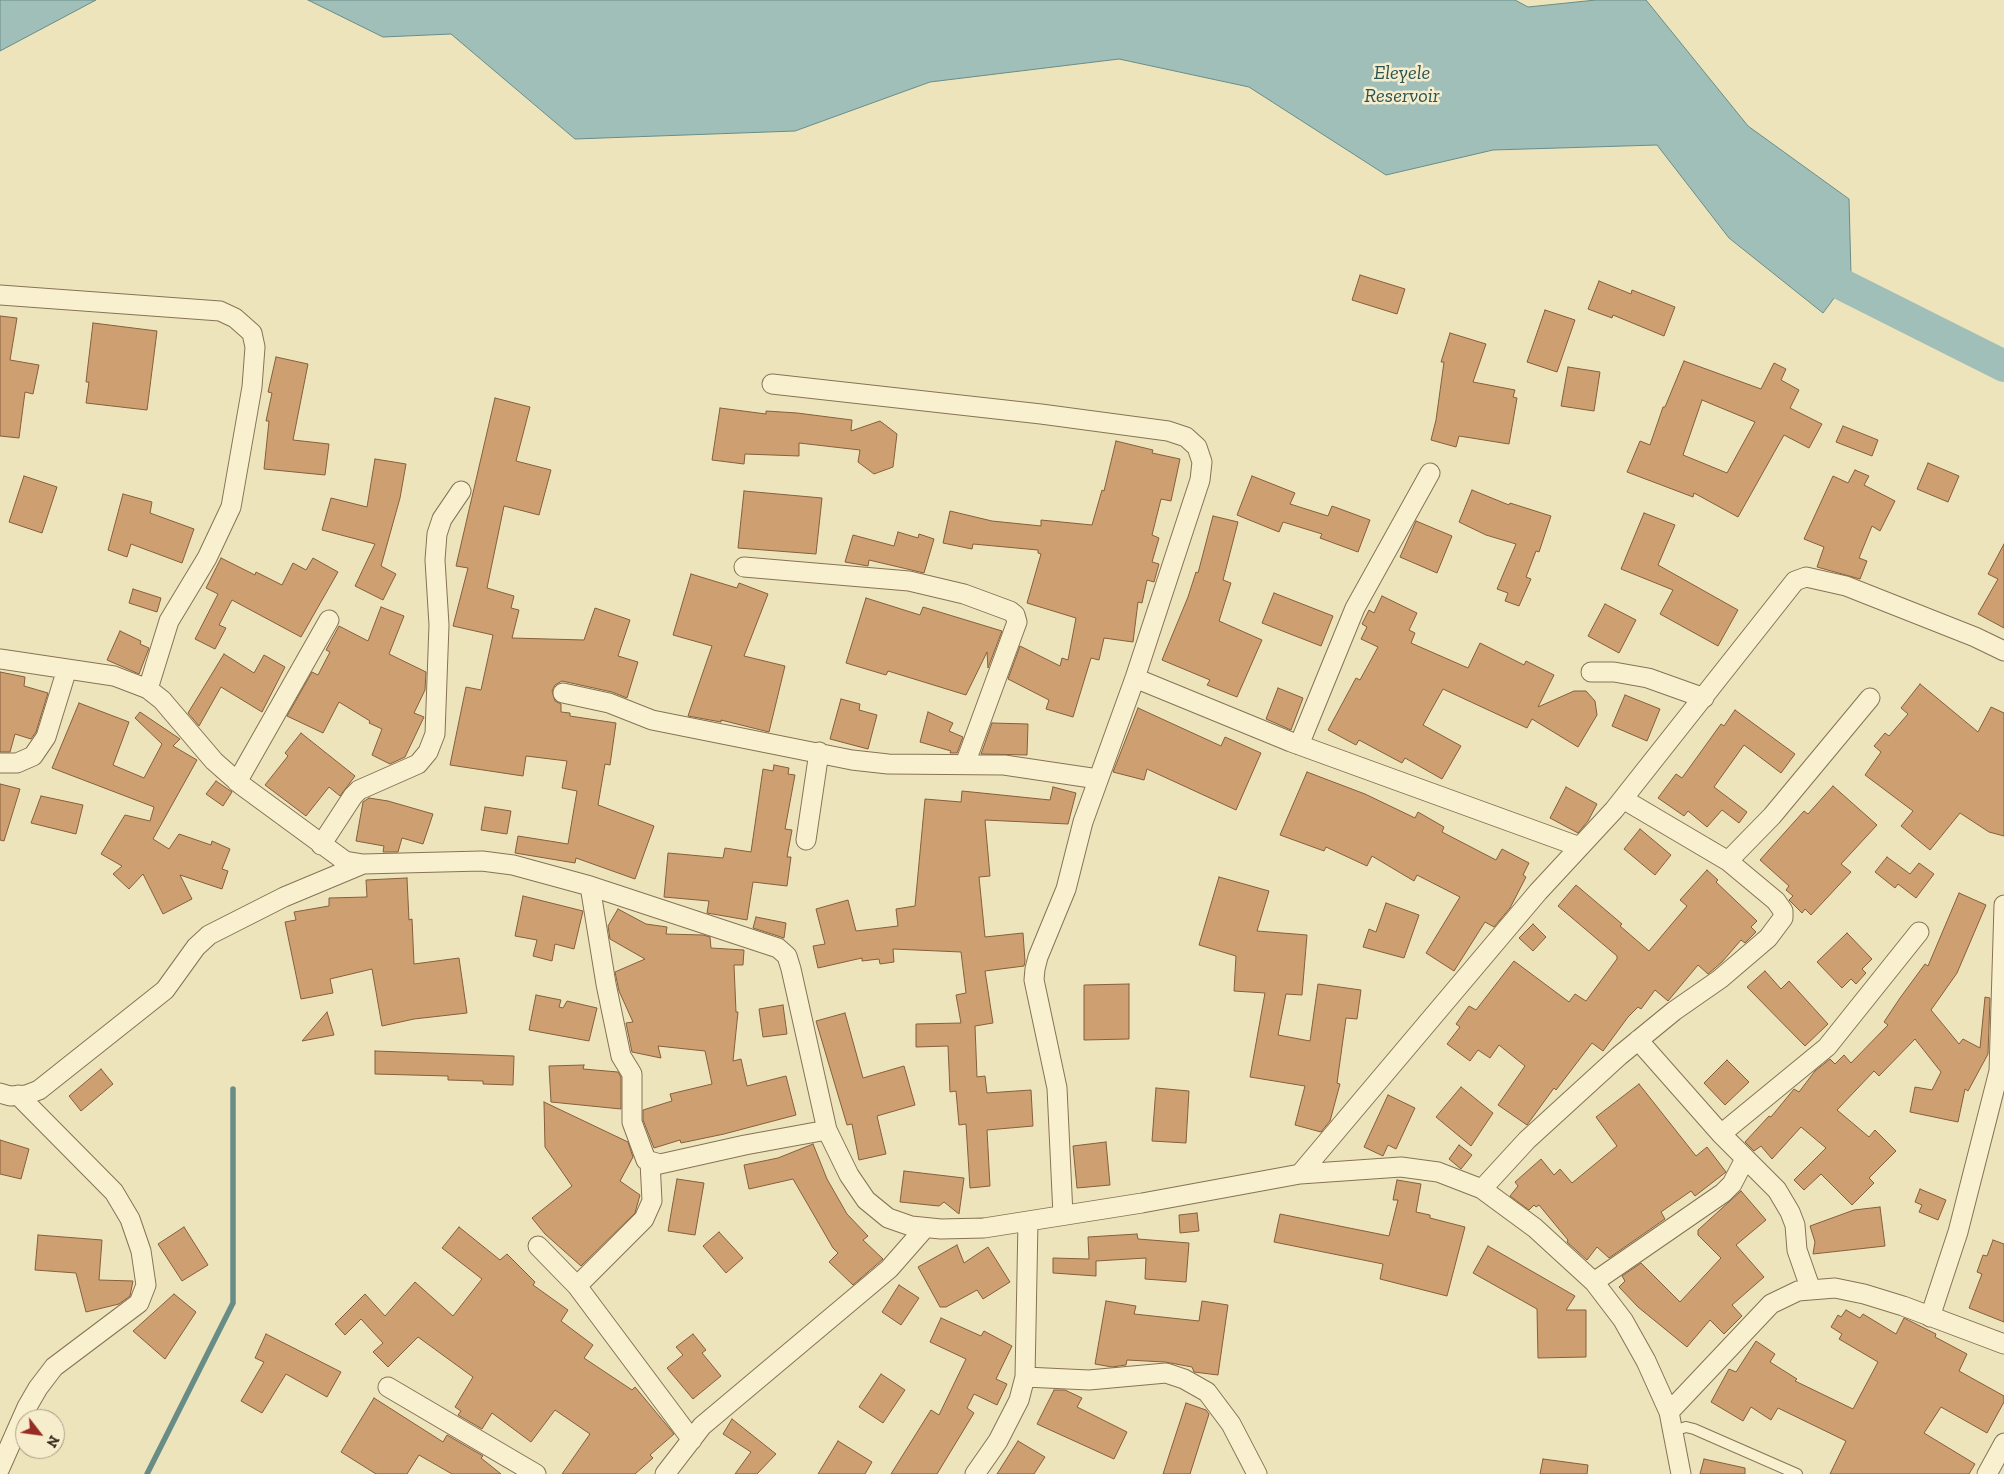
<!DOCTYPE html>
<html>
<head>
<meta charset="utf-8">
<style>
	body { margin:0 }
	#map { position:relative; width:2004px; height:1474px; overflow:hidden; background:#eee4bc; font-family:"Zilla Slab",serif }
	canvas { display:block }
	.north { position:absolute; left:15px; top:1409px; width:50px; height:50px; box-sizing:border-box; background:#f6edcc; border:1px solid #a99f85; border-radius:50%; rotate:120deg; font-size:14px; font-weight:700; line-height:20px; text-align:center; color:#352a1b }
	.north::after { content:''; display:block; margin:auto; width:18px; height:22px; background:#962d24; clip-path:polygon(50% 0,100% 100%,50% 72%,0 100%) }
</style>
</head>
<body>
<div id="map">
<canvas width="2004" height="1474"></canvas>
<div class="north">N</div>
</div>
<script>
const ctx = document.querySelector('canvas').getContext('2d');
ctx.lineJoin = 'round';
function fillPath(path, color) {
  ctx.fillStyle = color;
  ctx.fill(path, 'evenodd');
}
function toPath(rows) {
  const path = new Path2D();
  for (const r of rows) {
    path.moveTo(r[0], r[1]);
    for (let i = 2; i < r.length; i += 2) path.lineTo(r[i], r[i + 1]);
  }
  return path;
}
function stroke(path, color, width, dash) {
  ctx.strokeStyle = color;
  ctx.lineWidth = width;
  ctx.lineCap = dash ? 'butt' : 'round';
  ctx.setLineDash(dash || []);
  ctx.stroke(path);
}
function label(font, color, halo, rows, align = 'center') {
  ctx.font = font + ' "Zilla Slab",serif';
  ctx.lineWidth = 5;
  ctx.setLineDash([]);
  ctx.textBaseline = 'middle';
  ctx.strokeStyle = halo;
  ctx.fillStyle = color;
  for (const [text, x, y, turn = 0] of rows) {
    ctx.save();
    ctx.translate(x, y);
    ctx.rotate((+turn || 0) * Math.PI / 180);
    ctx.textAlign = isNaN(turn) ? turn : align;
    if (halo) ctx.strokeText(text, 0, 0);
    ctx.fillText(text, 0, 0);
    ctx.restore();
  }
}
const water = toPath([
	[0,0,96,0,0,51,0,0],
	[308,0,1515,0,1528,7,1596,0,1646,0,1748,126,1849,199,1851,275,1823,313,1729,238,1657,145,1493,150,1386,175,1249,87,1119,59,930,82,795,131,575,139,451,34,383,37,308,0]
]);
fillPath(water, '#a0bfb9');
stroke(water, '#688d87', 1);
stroke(toPath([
	[147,1474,233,1303,233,1089]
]), '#688d87', 5.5);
stroke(toPath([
	[1810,259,1833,280,2004,366]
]), '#a0bfb9', 32);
const building = toPath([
	[1360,275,1405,289,1397,314,1352,300,1360,275],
	[1599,281,1631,294,1632,290,1675,307,1664,336,1613,315,1612,318,1588,309,1599,281],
	[1545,310,1575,320,1557,372,1527,362,1545,310],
	[0,316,17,318,10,360,39,365,33,394,25,392,19,438,0,436,0,316],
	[93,323,157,331,147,410,86,403,89,382,86,382,93,323],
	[1450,333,1486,344,1473,382,1515,390,1513,397,1517,398,1509,444,1459,436,1456,447,1431,440,1436,420,1444,362,1441,362,1450,333],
	[276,357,308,364,293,440,329,444,325,475,264,469,269,421,266,421,272,393,268,392,276,357],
	[1684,361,1761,389,1774,363,1786,369,1781,380,1799,390,1790,408,1822,424,1809,448,1784,435,1738,517,1694,493,1693,497,1627,472,1640,441,1650,445,1663,407,1665,407,1684,361],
	[1702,400,1755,422,1727,473,1683,455,1702,400],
	[1568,367,1600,372,1594,411,1561,406,1568,367],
	[495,398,530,407,516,461,551,470,539,515,504,506,487,588,514,596,511,608,519,610,512,638,584,640,595,608,630,620,618,656,638,662,627,698,612,692,562,681,555,685,552,691,555,701,561,704,561,712,570,713,570,716,616,723,610,765,605,764,598,805,654,826,635,879,576,858,575,863,515,853,518,836,568,844,577,791,562,788,567,761,526,756,523,776,450,765,466,687,481,690,493,635,453,626,468,568,456,566,495,398],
	[720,408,766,414,766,411,797,413,852,420,851,431,880,421,897,434,893,467,874,474,858,462,860,450,799,443,799,456,745,454,744,464,712,460,720,408],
	[1843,426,1878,440,1872,456,1836,442,1843,426],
	[1116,441,1153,450,1152,453,1180,459,1171,501,1161,499,1152,535,1159,538,1152,562,1159,564,1154,582,1147,580,1142,603,1138,602,1133,642,1104,638,1099,660,1091,658,1073,717,1046,709,1049,700,1008,679,1020,646,1060,666,1062,658,1068,660,1076,618,1027,603,1041,554,1038,553,1038,550,973,544,972,549,943,543,950,511,992,521,1041,526,1041,520,1092,525,1102,490,1104,491,1116,441],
	[375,459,406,464,400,498,381,566,396,574,383,600,355,586,375,544,322,530,331,498,367,507,375,459],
	[1928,463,1959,476,1948,502,1917,489,1928,463],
	[1855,470,1869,476,1864,485,1895,501,1880,531,1872,526,1859,558,1867,561,1860,579,1817,567,1824,547,1804,539,1833,476,1848,483,1855,470],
	[24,476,57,487,42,533,9,522,24,476],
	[1252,476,1295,493,1290,504,1328,516,1332,506,1370,520,1358,552,1320,538,1322,534,1283,522,1279,532,1237,515,1252,476],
	[1472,490,1509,505,1510,503,1551,516,1539,552,1536,551,1526,577,1531,579,1519,606,1505,601,1508,593,1497,589,1516,544,1486,535,1459,522,1472,490],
	[744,491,822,498,816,554,738,548,744,491],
	[123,494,152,502,150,513,194,529,182,563,131,544,127,557,108,550,123,494],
	[1644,513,1675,525,1658,565,1738,610,1718,646,1660,614,1673,590,1621,569,1644,513],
	[1213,516,1238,522,1223,580,1231,583,1219,621,1262,640,1237,697,1207,685,1210,680,1162,660,1188,597,1196,572,1198,573,1213,516],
	[1416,521,1452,536,1437,573,1400,557,1416,521],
	[898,532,918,538,919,534,934,539,924,573,869,560,868,566,845,562,853,535,894,546,898,532],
	[2004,544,2004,628,1978,614,1998,579,1988,574,2004,544],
	[221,558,255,575,256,572,282,585,293,563,306,570,313,558,338,572,301,637,232,600,219,625,226,628,215,649,195,639,218,594,206,588,221,558],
	[691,574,737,588,739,583,768,594,744,656,785,666,769,732,721,720,721,722,688,716,712,646,673,635,691,574],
	[133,589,161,598,157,612,129,603,133,589],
	[1274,593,1333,616,1321,646,1262,623,1274,593],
	[1382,596,1417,613,1409,630,1415,633,1411,643,1468,668,1480,643,1524,665,1526,661,1554,675,1538,707,1574,691,1586,691,1595,701,1597,715,1578,747,1532,719,1527,728,1443,689,1423,725,1461,746,1442,779,1405,758,1402,763,1359,740,1356,745,1328,730,1356,678,1360,680,1378,647,1361,639,1367,627,1362,624,1369,610,1374,613,1382,596],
	[866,598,920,615,923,607,1002,631,988,668,987,652,966,695,888,671,886,675,846,663,866,598],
	[1605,604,1636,620,1619,653,1588,636,1605,604],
	[381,607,404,616,389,654,426,672,425,690,414,713,424,717,405,757,390,764,372,755,382,729,369,723,370,721,339,702,323,733,287,716,312,672,318,675,330,652,326,650,339,626,368,641,381,607],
	[120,631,141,641,140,644,149,648,139,674,107,660,120,631],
	[224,654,254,673,264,655,285,667,262,712,221,687,199,726,188,713,224,654],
	[0,672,25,677,24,686,48,693,36,732,31,739,15,734,10,752,0,752,0,672],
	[1920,684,1978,732,1991,707,2004,713,2004,836,1989,832,1960,813,1930,850,1901,826,1913,811,1865,775,1881,752,1874,746,1885,733,1889,736,1908,714,1901,708,1920,684],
	[1278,688,1303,698,1291,730,1266,719,1278,688],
	[1625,695,1660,709,1647,741,1612,726,1625,695],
	[841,699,860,704,859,710,877,715,868,749,830,739,841,699],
	[79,703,129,722,113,765,144,778,162,744,135,718,140,712,180,739,173,746,197,760,153,839,169,849,179,834,211,845,212,841,230,849,222,869,228,871,222,889,180,875,192,899,163,914,143,874,129,889,113,874,122,866,101,854,125,815,150,821,154,807,52,768,79,703],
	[1138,708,1221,746,1225,737,1261,753,1236,810,1147,769,1144,780,1113,772,1138,708],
	[1735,710,1795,754,1781,773,1744,745,1714,787,1747,812,1739,823,1722,810,1707,827,1688,811,1684,816,1658,798,1676,774,1682,778,1721,724,1724,726,1735,710],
	[928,712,953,723,949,731,963,737,957,753,950,753,951,751,920,742,928,712],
	[992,723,1028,724,1027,755,981,754,992,723],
	[301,733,355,776,340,796,329,787,306,816,265,785,288,756,285,753,301,733],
	[774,765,789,768,788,774,795,775,785,829,792,830,787,857,791,857,787,886,753,882,747,920,707,913,709,901,664,897,668,853,723,858,725,848,751,852,763,769,773,771,774,765],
	[1307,772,1365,794,1415,818,1418,812,1444,827,1442,832,1496,860,1502,849,1529,863,1523,875,1526,877,1510,908,1494,927,1485,922,1454,971,1426,953,1460,897,1417,875,1414,881,1372,856,1367,866,1326,847,1324,851,1280,835,1307,772],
	[216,781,232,792,223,806,206,794,216,781],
	[0,784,20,789,4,841,0,840,0,784],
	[1833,786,1877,825,1841,864,1851,872,1811,915,1805,909,1802,913,1789,900,1793,896,1786,890,1789,886,1760,860,1804,811,1808,814,1833,786],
	[1053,787,1076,793,1068,824,985,820,990,876,979,877,985,937,1023,933,1025,961,1024,966,985,971,993,1023,975,1026,977,1077,985,1076,987,1093,1031,1090,1033,1126,987,1130,990,1186,970,1188,966,1124,959,1125,956,1091,950,1092,948,1046,916,1047,916,1024,961,1023,956,995,966,993,961,952,893,949,894,962,880,964,879,959,862,961,862,958,818,968,813,946,825,944,816,909,848,900,856,931,898,926,896,909,915,906,925,799,961,802,962,791,1050,800,1053,787],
	[1566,787,1597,804,1588,821,1578,833,1550,818,1566,787],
	[41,796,83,805,76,834,31,823,41,796],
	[369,798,388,801,433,814,423,844,402,838,398,852,383,852,384,846,356,841,363,802,369,798],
	[485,807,511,811,507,834,481,830,485,807],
	[1640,829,1671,855,1655,875,1624,849,1640,829],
	[1887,857,1910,874,1919,863,1934,874,1916,898,1898,884,1895,888,1875,872,1887,857],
	[1707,870,1718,880,1716,882,1757,921,1751,927,1756,932,1745,943,1741,940,1722,962,1708,974,1698,965,1668,1001,1655,990,1641,1009,1638,1007,1628,1017,1603,1051,1592,1043,1556,1090,1554,1088,1527,1125,1498,1105,1525,1066,1499,1045,1490,1058,1478,1050,1470,1061,1447,1044,1460,1027,1456,1024,1469,1006,1476,1010,1514,961,1569,1002,1575,994,1586,1001,1617,959,1617,956,1558,906,1576,885,1622,924,1620,926,1649,951,1687,906,1680,900,1707,870],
	[1219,877,1269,891,1257,931,1307,935,1302,995,1286,994,1278,1035,1310,1041,1318,984,1361,990,1357,1019,1346,1018,1337,1083,1340,1084,1330,1121,1321,1132,1295,1125,1305,1086,1250,1077,1265,993,1234,991,1236,956,1199,945,1219,877],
	[407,878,409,920,412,919,414,964,459,958,467,1013,414,1019,382,1026,372,969,330,979,333,993,301,999,285,922,296,920,294,912,329,906,329,898,367,897,366,880,407,878],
	[1959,893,1986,905,1957,973,1931,1010,1959,1044,1963,1039,1980,1048,1985,997,1990,998,1988,1054,1968,1091,1965,1089,1958,1122,1910,1112,1915,1087,1932,1090,1941,1072,1915,1039,1879,1076,1874,1071,1837,1110,1869,1137,1875,1130,1896,1151,1869,1178,1874,1183,1852,1205,1821,1174,1804,1190,1794,1180,1826,1148,1801,1127,1772,1159,1761,1146,1754,1151,1745,1142,1769,1116,1771,1117,1794,1089,1799,1092,1815,1071,1830,1059,1835,1064,1844,1055,1851,1063,1888,1025,1884,1022,1900,998,1925,964,1928,966,1959,893],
	[523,896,583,911,574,949,555,944,552,961,533,956,537,940,515,936,523,896],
	[1386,903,1419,915,1404,958,1363,947,1369,929,1376,932,1386,903],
	[618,909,646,924,667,927,666,934,703,935,710,937,711,948,744,950,743,965,734,965,736,1012,738,1012,733,1061,741,1059,747,1086,786,1076,796,1115,724,1134,681,1143,680,1140,654,1148,643,1120,643,1110,672,1101,670,1094,712,1084,705,1051,658,1046,661,1058,632,1052,626,1023,633,1022,619,991,615,972,645,959,610,939,608,926,618,909],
	[756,917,786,923,784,938,753,928,756,917],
	[1533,924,1546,937,1533,951,1519,938,1533,924],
	[1847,933,1872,959,1862,969,1866,973,1856,984,1851,979,1842,988,1817,962,1847,933],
	[1765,971,1781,989,1789,981,1828,1024,1805,1046,1747,987,1765,971],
	[1129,984,1129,1039,1084,1040,1084,985,1129,984],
	[536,995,561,1000,559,1007,563,1008,567,1001,597,1008,589,1041,529,1030,536,995],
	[783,1005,787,1034,763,1037,759,1009,783,1005],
	[327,1012,334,1035,302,1041,327,1012],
	[845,1013,863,1078,904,1066,915,1105,877,1116,886,1154,859,1160,852,1124,847,1125,816,1021,845,1013],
	[375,1051,514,1056,513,1085,483,1084,483,1081,448,1080,448,1076,375,1074,375,1051],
	[1727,1060,1749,1082,1725,1105,1704,1083,1727,1060],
	[584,1065,583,1069,618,1072,621,1077,621,1109,551,1102,549,1066,584,1065],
	[101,1069,113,1084,81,1111,69,1096,101,1069],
	[1639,1084,1696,1156,1707,1147,1726,1172,1695,1196,1691,1191,1661,1212,1665,1219,1609,1258,1597,1247,1587,1260,1567,1242,1568,1240,1539,1205,1536,1207,1534,1205,1529,1210,1510,1196,1518,1186,1515,1182,1541,1159,1554,1175,1560,1169,1572,1183,1617,1146,1596,1117,1639,1084],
	[1461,1087,1493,1113,1471,1146,1436,1117,1461,1087],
	[1156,1088,1189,1091,1186,1143,1152,1141,1156,1088],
	[1388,1095,1415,1108,1396,1149,1388,1145,1383,1156,1364,1147,1388,1095],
	[544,1102,628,1142,633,1157,620,1181,640,1195,635,1213,581,1266,545,1234,532,1218,572,1186,545,1147,544,1102],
	[0,1140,29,1149,21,1179,0,1174,0,1140],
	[1106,1142,1110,1185,1077,1188,1073,1146,1106,1142],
	[813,1144,827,1179,847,1214,868,1236,863,1240,883,1259,853,1285,829,1262,838,1253,833,1248,793,1179,749,1189,744,1165,778,1158,813,1144],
	[1459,1145,1472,1155,1461,1169,1449,1159,1459,1145],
	[904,1171,964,1178,959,1214,944,1202,939,1206,900,1202,904,1171],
	[677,1179,704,1183,695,1235,668,1231,677,1179],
	[1397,1180,1421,1184,1416,1212,1430,1215,1430,1218,1465,1227,1447,1296,1380,1279,1383,1264,1274,1242,1280,1214,1389,1236,1398,1200,1393,1200,1397,1180],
	[1920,1189,1946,1200,1938,1220,1919,1212,1922,1205,1915,1202,1920,1189],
	[1741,1191,1766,1220,1736,1245,1764,1277,1732,1305,1742,1316,1724,1334,1710,1320,1687,1347,1638,1307,1619,1287,1625,1281,1622,1276,1641,1263,1680,1302,1721,1258,1698,1235,1698,1230,1741,1191],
	[1880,1207,1885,1246,1813,1254,1815,1242,1810,1226,1854,1210,1880,1207],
	[1197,1213,1199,1231,1180,1233,1179,1215,1197,1213],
	[184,1227,208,1265,182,1281,158,1244,184,1227],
	[459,1227,500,1260,507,1254,535,1282,533,1285,568,1310,561,1321,593,1345,584,1358,632,1390,635,1387,674,1434,650,1455,653,1458,635,1474,562,1474,590,1434,555,1410,531,1442,492,1413,482,1429,458,1415,461,1411,455,1407,473,1377,418,1337,388,1367,373,1352,383,1343,361,1319,345,1335,335,1324,365,1294,385,1316,415,1282,453,1316,482,1279,442,1248,459,1227],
	[719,1232,743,1258,726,1273,703,1246,719,1232],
	[1137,1234,1138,1239,1189,1243,1186,1282,1145,1279,1146,1258,1096,1261,1096,1276,1053,1273,1053,1258,1089,1259,1088,1237,1137,1234],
	[38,1235,102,1240,99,1280,133,1281,130,1296,119,1304,86,1312,76,1273,35,1270,38,1235],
	[1993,1240,2004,1244,2004,1322,1969,1308,1982,1274,1977,1272,1983,1255,1987,1256,1993,1240],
	[957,1245,964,1263,988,1247,1010,1282,983,1299,977,1290,946,1307,940,1307,918,1267,957,1245],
	[1488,1246,1575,1296,1566,1310,1586,1310,1586,1357,1538,1358,1537,1309,1473,1273,1488,1246],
	[899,1285,919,1298,901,1325,882,1312,899,1285],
	[174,1294,196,1312,165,1359,133,1331,174,1294],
	[1106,1301,1136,1306,1134,1314,1199,1321,1202,1301,1228,1305,1218,1375,1194,1372,1192,1367,1165,1362,1127,1360,1126,1365,1112,1367,1095,1364,1106,1301],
	[1846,1310,1860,1318,1863,1314,1896,1334,1904,1318,1936,1334,1935,1337,1967,1354,1959,1371,2004,1396,2004,1402,1987,1433,1941,1407,1924,1433,1975,1464,1969,1474,1830,1474,1846,1441,1778,1408,1771,1420,1751,1407,1743,1421,1711,1402,1729,1369,1736,1372,1756,1341,1775,1354,1770,1362,1797,1379,1795,1381,1853,1409,1878,1362,1839,1339,1842,1334,1831,1327,1838,1315,1841,1317,1846,1310],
	[941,1318,981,1336,984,1331,1012,1346,996,1379,1007,1384,997,1405,974,1394,967,1408,974,1413,937,1474,891,1474,931,1410,939,1415,966,1359,930,1342,941,1318],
	[266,1334,341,1372,327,1397,286,1374,262,1413,241,1401,264,1362,255,1358,266,1334],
	[693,1334,706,1350,702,1353,721,1376,693,1399,667,1368,683,1355,676,1347,693,1334],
	[881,1374,905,1390,883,1423,859,1407,881,1374],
	[1054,1390,1065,1390,1082,1398,1077,1407,1127,1432,1114,1459,1037,1424,1054,1390],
	[374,1398,443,1442,447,1435,483,1456,481,1458,501,1474,452,1474,419,1455,407,1474,376,1474,341,1452,374,1398],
	[1186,1403,1206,1410,1209,1414,1190,1474,1163,1474,1186,1403],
	[732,1419,776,1454,757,1474,735,1474,751,1452,723,1434,732,1419],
	[838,1441,872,1462,865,1474,818,1474,838,1441],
	[1018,1441,1045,1457,1034,1474,997,1474,1018,1441],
	[1543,1459,1588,1465,1587,1474,1540,1474,1543,1459],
	[1704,1459,1745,1468,1745,1474,1700,1474,1704,1459]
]);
fillPath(building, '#ce9f71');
stroke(building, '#855f3b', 1);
const lane = toPath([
	[1673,1431,1686,1427,1694,1429,1797,1474]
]);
const street = toPath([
	[0,295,220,311,235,318,252,333,255,347,252,387,231,507,207,558,169,621,148,689],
	[772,384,1041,414,1168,431,1186,437,1197,447,1202,462,1200,480,1135,678,1083,822,1066,889,1038,957,1035,969,1034,980,1057,1088,1063,1215],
	[744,567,909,581,964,594,1010,611,1015,615,1017,622,965,764],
	[0,659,114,676,148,689,162,700,214,761,240,784,345,861,363,864,482,861,513,865,590,886,778,948,787,956,791,969,827,1130,849,1175,866,1200,888,1218,911,1226,941,1229,984,1228,1142,1203,1300,1174,1401,1167,1438,1172,1482,1189,1535,1228,1594,1282,1623,1320,1646,1361,1669,1412,1681,1474],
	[1591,672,1614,672,1648,678,1704,698],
	[1135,678,1291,742,1580,847],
	[563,693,609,703,652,720,852,760,888,764,1004,765,1098,779],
	[1299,745,1355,608,1430,473],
	[0,763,17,763,33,756,46,737,67,669],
	[237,782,329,620],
	[806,840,819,752],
	[321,845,353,796,359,790,418,764,428,752,435,734,439,625,435,560,437,534,442,519,461,491],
	[1728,861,1772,816,1870,698],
	[590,886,606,984,621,1056,632,1074,632,1122,646,1160,660,1164,745,1145,827,1130],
	[1638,1040,1721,1134,1777,1190,1790,1212,1795,1225,1797,1250,1811,1290],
	[0,1093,10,1096,26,1095,39,1090,165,990,196,947,209,935,284,897,363,864],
	[1721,1134,1827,1047,1919,932],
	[1300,1174,1538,892,1614,810,1795,581,1806,577,1846,586,1975,637,2004,651],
	[1482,1189,1527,1140,1619,1056,1674,1011,1720,979,1768,938,1783,918,1783,911,1776,901,1728,861,1623,799],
	[538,1246,577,1286,692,1440],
	[1594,1282,1723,1193,1732,1184,1745,1159],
	[577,1286,644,1219,652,1201,650,1162],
	[1930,1317,1958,1232,1999,1071,2004,905],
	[1025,1377,1089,1380,1166,1373,1184,1379,1207,1392,1231,1424,1257,1474],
	[388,1387,536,1474],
	[1669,1412,1771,1304,1798,1291,1835,1288,1864,1294,1903,1306,2004,1344],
	[0,1468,27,1407,38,1388,54,1367,139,1303,146,1285,141,1251,130,1219,114,1192,18,1095],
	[665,1474,702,1426,889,1269,925,1228],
	[975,1474,998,1441,1019,1400,1025,1377,1028,1221],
	[1987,1474,2004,1443]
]);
stroke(lane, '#867355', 12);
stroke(street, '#867355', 21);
stroke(lane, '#f9f0cf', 10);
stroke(street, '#f9f0cf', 19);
label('italic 20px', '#295455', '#f6edcc', [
	["Eleyele",1402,73],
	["Reservoir",1402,96]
]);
</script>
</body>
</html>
